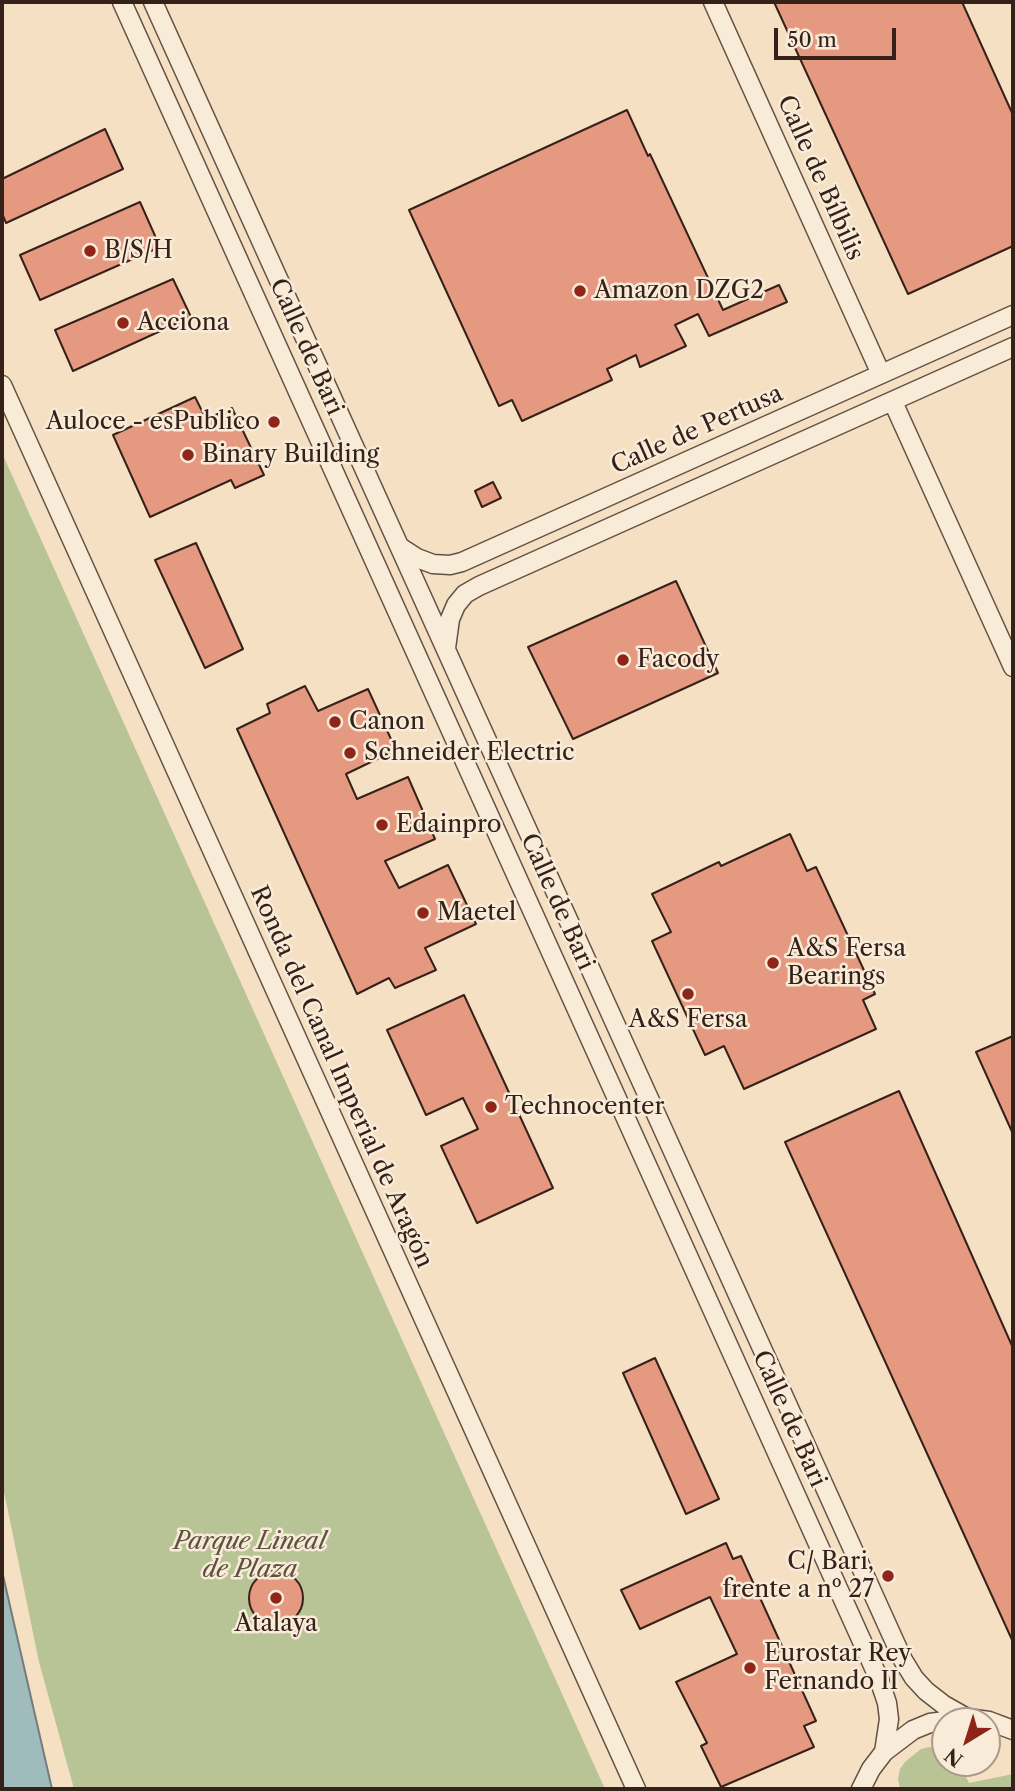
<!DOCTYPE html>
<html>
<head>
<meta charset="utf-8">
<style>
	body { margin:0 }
	#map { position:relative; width:1015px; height:1791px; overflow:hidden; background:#f5e0c3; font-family:"Libre Caslon Text",serif }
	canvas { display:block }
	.frame { position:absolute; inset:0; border:4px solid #352119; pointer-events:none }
	.north { position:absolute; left:931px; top:1707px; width:70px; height:70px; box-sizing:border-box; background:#f8ebd8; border:2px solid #aa9a8c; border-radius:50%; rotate:218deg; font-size:19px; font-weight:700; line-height:28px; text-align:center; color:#352119 }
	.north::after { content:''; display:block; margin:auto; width:24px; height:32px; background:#8f2418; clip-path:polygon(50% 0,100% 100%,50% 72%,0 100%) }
	.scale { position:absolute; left:774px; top:28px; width:122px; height:32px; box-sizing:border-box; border:4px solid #352119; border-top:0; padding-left:9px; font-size:21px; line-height:24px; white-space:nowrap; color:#352119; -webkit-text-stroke:5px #f8ebd8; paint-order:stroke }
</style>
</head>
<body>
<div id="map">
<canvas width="1015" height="1791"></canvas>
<div class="frame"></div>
<div class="north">N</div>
<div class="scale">50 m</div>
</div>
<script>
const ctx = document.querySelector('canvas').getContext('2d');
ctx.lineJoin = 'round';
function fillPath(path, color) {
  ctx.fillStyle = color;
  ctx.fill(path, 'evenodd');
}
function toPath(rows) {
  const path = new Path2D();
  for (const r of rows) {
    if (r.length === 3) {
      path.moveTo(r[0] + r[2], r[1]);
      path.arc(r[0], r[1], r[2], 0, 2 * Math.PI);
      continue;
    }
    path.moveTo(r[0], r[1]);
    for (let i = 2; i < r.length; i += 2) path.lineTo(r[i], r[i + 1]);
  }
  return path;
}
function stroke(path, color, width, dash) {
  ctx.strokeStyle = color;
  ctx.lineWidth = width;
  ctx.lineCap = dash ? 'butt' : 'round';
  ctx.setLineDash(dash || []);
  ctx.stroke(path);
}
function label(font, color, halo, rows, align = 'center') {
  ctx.font = font + ' "Libre Caslon Text",serif';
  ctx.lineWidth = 5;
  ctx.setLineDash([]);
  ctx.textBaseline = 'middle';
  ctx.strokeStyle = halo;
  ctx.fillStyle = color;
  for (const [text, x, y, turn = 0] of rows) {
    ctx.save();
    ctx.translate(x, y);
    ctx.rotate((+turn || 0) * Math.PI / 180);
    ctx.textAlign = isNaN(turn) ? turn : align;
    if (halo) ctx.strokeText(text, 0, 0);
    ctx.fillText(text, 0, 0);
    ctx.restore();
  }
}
fillPath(toPath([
	[2,453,333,1187,605,1789,74,1789,39,1662,2,1482],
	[929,1747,945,1751,945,1763,959,1763,969,1783,1013,1774,1013,1789,900,1789,898,1779,900,1769,905,1762,921,1749]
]), '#b8c396');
const water = toPath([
	[2,1571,52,1789,2,1789,2,1571]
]);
fillPath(water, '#9fbbbc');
stroke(water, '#757d7b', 2);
const building = toPath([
	[774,2,962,2,1013,115,1013,246,908,294,774,2],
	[627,110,648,156,650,154,723,310,779,285,787,302,709,336,698,314,675,325,686,346,640,367,636,355,607,369,612,380,522,421,512,400,499,406,409,210,627,110],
	[105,129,123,169,6,223,2,213,2,179,105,129],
	[140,202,160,247,40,300,20,255,140,202],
	[173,279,191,317,73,371,55,330,173,279],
	[195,397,206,419,232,408,264,475,235,488,231,480,150,517,113,435,195,397],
	[493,482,501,498,482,507,475,491,493,482],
	[196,543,243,649,205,668,155,560,196,543],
	[676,581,718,673,573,739,528,647,676,581],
	[305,686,318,711,368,689,396,750,346,774,357,799,408,777,435,839,385,861,399,888,448,865,476,924,425,948,436,970,395,988,389,978,357,994,237,729,270,713,267,704,305,686],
	[790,834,807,871,816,867,875,994,863,1000,876,1029,744,1089,724,1046,705,1055,652,941,671,932,652,894,719,862,721,866,790,834],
	[464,995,553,1188,477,1223,441,1146,478,1129,463,1098,426,1115,387,1030,464,995],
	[1013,1036,1013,1134,976,1052,1013,1036],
	[899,1091,1013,1348,1013,1642,785,1142,899,1091],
	[655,1358,719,1499,686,1514,623,1373,655,1358],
	[726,1543,733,1559,741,1556,816,1721,804,1726,814,1747,721,1787,701,1746,707,1743,676,1682,737,1654,710,1597,640,1629,621,1590,726,1543],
	[276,1598,27]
]);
fillPath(building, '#e59981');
stroke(building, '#352119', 2);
const street = toPath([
	[122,2,879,1679,887,1703,889,1719,884,1752],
	[153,2,903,1660,914,1678,926,1691,944,1705,967,1718],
	[713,2,881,374],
	[2,385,636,1789],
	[893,402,1013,667],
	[400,547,417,558,433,564,450,565,462,562,1013,315],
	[446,648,450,619,456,605,465,594,479,586,1013,347],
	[861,1789,871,1769,884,1752,913,1730,930,1723,967,1718,989,1721,1013,1730]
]);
stroke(street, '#655144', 21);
stroke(street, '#f8ebd8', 18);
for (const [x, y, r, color] of [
	[90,251,7,"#8f2418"],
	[580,291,7,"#8f2418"],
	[123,323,7,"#8f2418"],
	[274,422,7,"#8f2418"],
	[188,455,7,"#8f2418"],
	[623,660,7,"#8f2418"],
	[335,722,7,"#8f2418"],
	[350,753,7,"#8f2418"],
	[382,825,7,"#8f2418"],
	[423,913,7,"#8f2418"],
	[773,963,7,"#8f2418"],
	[688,994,7,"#8f2418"],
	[491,1107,7,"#8f2418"],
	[888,1576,7,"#8f2418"],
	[276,1598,7,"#8f2418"],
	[750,1668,7,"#8f2418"]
]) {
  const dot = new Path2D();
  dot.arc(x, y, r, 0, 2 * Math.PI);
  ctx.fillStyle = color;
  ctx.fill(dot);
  stroke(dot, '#f8ebd8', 2.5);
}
label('24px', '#352119', '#f8ebd8', [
	["Calle de Bílbilis",820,178,66],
	["Calle de Bari",306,347,66],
	["Calle de Pertusa",697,430,-24],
	["Calle de Bari",557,902,66],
	["Ronda del Canal Imperial de Aragón",341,1077,66],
	["Calle de Bari",789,1419,66]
]);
label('24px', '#352119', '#f8ebd8', [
	["B/S/H",104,251],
	["Amazon DZG2",594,291],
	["Acciona",137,323],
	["Auloce - esPublico",260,422,"right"],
	["Binary Building",202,455],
	["Facody",637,660],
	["Canon",349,722],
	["Schneider Electric",364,753],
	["Edainpro",396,825],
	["Maetel",437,913],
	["A&S Fersa",787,949],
	["Bearings",787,977],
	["A&S Fersa",688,1020,"center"],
	["Technocenter",505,1107],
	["C/ Bari,",874,1562,"right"],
	["frente a nº 27",874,1590,"right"],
	["Atalaya",276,1624,"center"],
	["Eurostar Rey",764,1654],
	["Fernando II",764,1682]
], 'left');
label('italic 24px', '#5c523e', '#f8ebd8', [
	["Parque Lineal",250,1542],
	["de Plaza",250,1570]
]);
</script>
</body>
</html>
